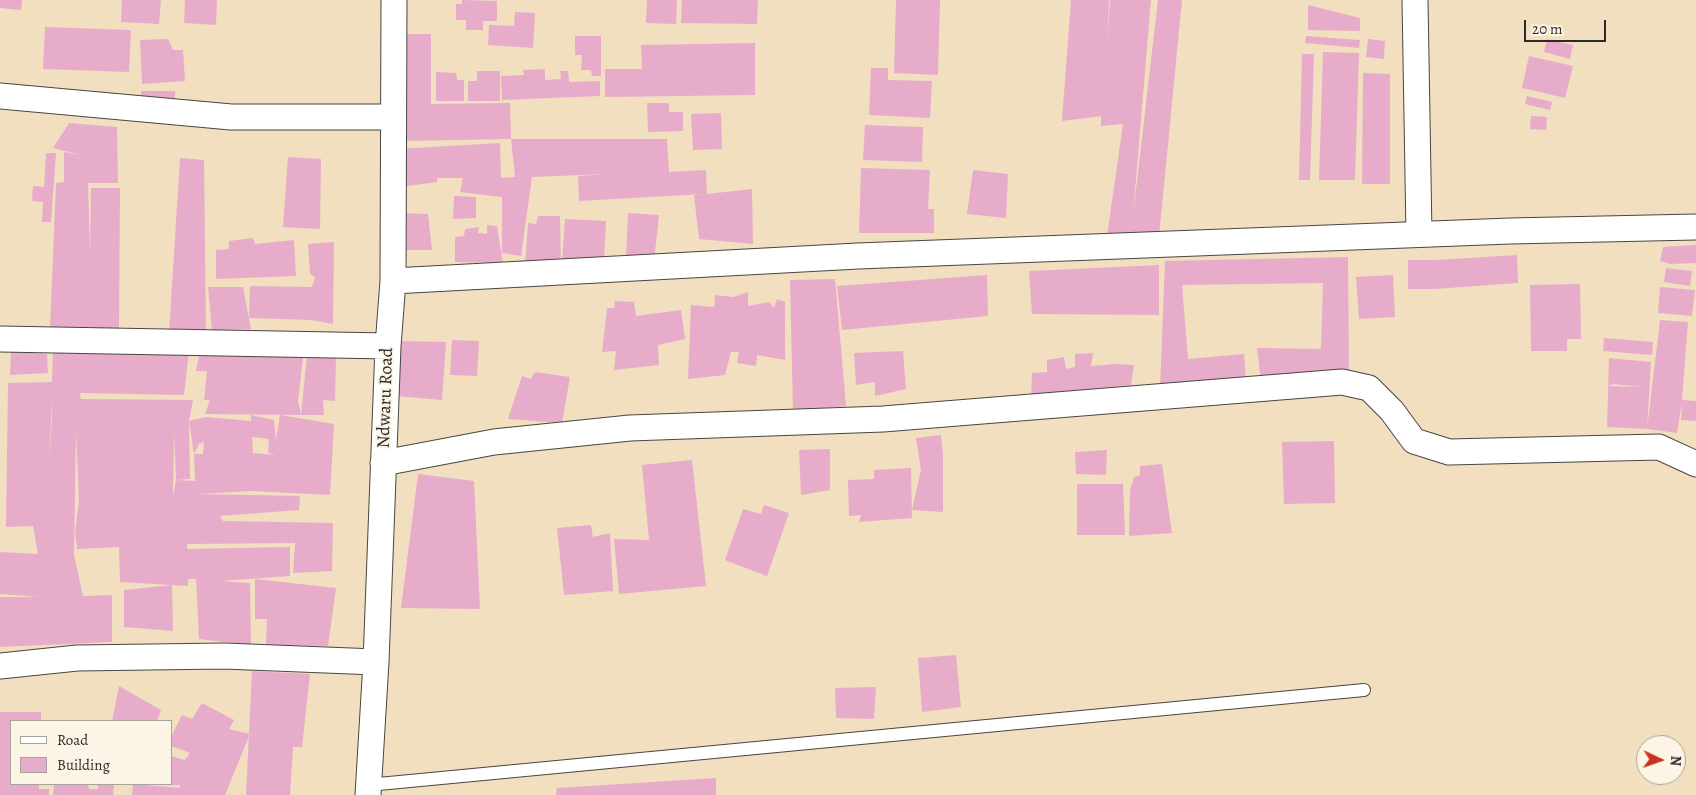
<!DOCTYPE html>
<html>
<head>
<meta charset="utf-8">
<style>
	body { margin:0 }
	#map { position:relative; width:1696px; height:795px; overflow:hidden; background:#f2dfbf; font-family:Alegreya,serif }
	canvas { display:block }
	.legend { position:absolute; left:10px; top:720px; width:162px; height:65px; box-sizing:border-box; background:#fcf5e5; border:1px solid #a8a49b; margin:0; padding:6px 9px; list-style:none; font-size:15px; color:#2b2b2b }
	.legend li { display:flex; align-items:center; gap:10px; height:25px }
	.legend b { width:25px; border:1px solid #a8a49b }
	.north { position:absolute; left:1636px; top:735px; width:50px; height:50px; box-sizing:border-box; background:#fcf5e5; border:1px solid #a8a49b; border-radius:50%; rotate:93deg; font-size:14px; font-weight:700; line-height:20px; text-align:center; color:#2b2b2b }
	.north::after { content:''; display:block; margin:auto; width:18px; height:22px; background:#c8321e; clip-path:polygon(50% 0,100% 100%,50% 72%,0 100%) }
	.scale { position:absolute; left:1524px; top:20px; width:82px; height:22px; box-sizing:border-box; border:2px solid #2b2b2b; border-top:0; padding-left:6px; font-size:15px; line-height:18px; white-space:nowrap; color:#2b2b2b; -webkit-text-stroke:4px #fcf5e5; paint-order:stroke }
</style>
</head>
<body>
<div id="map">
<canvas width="1696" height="795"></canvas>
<ul class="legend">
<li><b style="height:6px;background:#fff"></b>Road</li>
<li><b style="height:14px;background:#e8accb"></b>Building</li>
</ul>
<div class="north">N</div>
<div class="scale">20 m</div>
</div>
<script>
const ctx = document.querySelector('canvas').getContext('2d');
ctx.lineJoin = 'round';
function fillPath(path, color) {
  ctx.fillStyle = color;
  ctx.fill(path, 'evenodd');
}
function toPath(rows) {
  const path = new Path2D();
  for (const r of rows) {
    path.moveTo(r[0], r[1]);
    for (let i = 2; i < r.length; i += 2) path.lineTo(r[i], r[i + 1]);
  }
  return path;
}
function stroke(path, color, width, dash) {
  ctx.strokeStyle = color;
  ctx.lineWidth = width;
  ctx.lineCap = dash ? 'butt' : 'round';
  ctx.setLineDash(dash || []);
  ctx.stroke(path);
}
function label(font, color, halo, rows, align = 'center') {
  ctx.font = font + ' Alegreya,serif';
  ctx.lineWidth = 4;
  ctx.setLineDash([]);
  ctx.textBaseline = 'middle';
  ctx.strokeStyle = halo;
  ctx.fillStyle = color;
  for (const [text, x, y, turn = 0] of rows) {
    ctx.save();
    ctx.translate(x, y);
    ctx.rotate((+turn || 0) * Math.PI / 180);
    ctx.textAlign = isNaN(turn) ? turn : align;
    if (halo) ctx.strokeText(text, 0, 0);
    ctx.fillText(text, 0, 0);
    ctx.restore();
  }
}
fillPath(toPath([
	[0,0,22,0,21,10,0,8],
	[122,0,161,0,159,24,121,22],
	[185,0,217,0,216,25,184,23],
	[462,0,497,1,497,21,483,21,483,30,466,30,466,20,456,20,456,4,462,4],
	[647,0,677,0,676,24,646,23],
	[682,0,758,0,757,24,681,23],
	[896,0,940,0,938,75,894,73],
	[1071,0,1109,0,1107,42,1110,0,1151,0,1133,215,1158,0,1182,0,1159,237,1107,236,1123,124,1101,126,1101,116,1062,121],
	[1308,5,1360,18,1360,31,1308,30],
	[515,12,535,13,533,48,488,45,489,25,514,26],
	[45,27,131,30,129,72,43,69],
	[403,34,431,34,431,104,510,103,511,139,404,141],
	[575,36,601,36,601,76,592,76,591,70,581,70,582,55,575,55],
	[1306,36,1360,40,1359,48,1305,43],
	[168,39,173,50,183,50,185,81,142,84,140,40],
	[1368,39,1385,41,1384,59,1366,57],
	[1547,39,1573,45,1570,59,1544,52],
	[755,43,755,95,605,97,605,69,642,69,641,45],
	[1323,52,1359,53,1355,180,1319,180],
	[1302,54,1314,54,1310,180,1299,180],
	[1529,56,1573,66,1565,98,1522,88],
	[871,68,888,68,888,80,932,81,930,118,869,115],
	[545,69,545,80,561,79,560,71,568,71,569,82,600,81,600,96,502,100,501,76,524,75,523,70],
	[477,71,500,71,500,101,468,101,468,81,477,81],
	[436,72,456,73,457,80,464,80,464,101,436,101],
	[1363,73,1390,74,1390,184,1362,184],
	[141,91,175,91,175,102,141,102],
	[1527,96,1552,102,1550,110,1525,104],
	[647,103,669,103,669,112,683,112,683,131,648,132],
	[721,113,722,149,693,150,691,114],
	[1531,116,1547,117,1546,130,1530,129],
	[69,123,117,127,118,183,88,183,90,255,91,188,120,188,119,328,50,328,56,183,64,182,64,152,81,155,53,148],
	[865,125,923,127,922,162,863,160],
	[511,139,667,139,669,172,706,170,707,194,752,189,753,244,699,239,694,195,702,194,579,201,578,176,606,174,532,177,521,256,502,253,502,197,460,192,463,178,437,178,437,182,401,187,398,149,500,143,501,178,515,177],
	[46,153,56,153,51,222,42,222,43,202,32,201,33,186,44,187],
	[288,157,321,159,320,229,283,227],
	[180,158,204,160,206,336,169,333],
	[861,168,930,170,928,209,934,209,934,233,859,233],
	[973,170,1008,174,1006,218,967,214],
	[454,196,476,197,476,218,453,219],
	[401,213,428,214,432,250,399,250],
	[628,213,659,215,654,261,626,261],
	[538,216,560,216,561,267,525,266,528,223,536,224],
	[565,219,606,221,604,260,562,262],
	[487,225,497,226,503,263,455,262,455,237,464,236,465,229,479,227,478,233,487,234],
	[253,238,255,244,294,240,296,276,216,279,216,250,229,249,229,241],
	[334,242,333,324,311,320,249,318,250,286,312,287,315,277,310,274,308,244],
	[1696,245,1696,263,1670,264,1660,261,1663,247],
	[1517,255,1518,283,1435,289,1408,289,1408,260,1435,260],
	[1348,257,1349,381,1261,382,1257,348,1321,349,1323,283,1182,285,1188,359,1244,354,1246,382,1160,389,1165,261],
	[1159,265,1159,315,1032,314,1029,271],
	[1666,268,1692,271,1690,286,1664,282],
	[987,275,988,316,842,330,837,286],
	[1393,275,1395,317,1359,319,1356,277],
	[835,279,846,406,793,411,790,280],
	[1580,284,1581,339,1567,339,1567,351,1531,351,1530,285],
	[208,287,243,287,251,329,212,330],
	[1660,287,1695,290,1692,316,1658,313],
	[748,292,748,306,769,302,774,308,777,299,785,302,785,360,757,355,756,366,737,363,739,352,731,352,725,375,688,379,691,305,714,307,715,295,733,297],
	[615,301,634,302,636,316,681,310,685,339,658,345,659,365,614,370,616,351,602,352,607,308,614,308],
	[1660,320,1688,322,1682,400,1696,401,1696,421,1681,420,1682,402,1677,433,1647,429],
	[1604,338,1653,342,1652,355,1603,351],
	[452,340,479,341,477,376,450,375],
	[397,341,446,342,442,400,396,396],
	[53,349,189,351,184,395,80,393,81,399,193,400,189,421,206,417,251,421,251,415,274,420,276,440,280,415,334,424,330,495,251,491,200,494,300,496,299,510,220,516,223,521,333,523,332,571,293,573,295,543,187,544,187,549,290,547,290,576,220,581,250,583,251,645,199,639,196,579,188,579,188,586,120,582,119,547,77,549,75,532,79,500,76,430,74,555,83,596,112,595,112,642,0,647,0,597,40,597,0,594,0,552,38,554,33,526,6,527,8,383,52,382],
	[52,401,52,418,49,465],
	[189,421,194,454,195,481,176,480,190,479],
	[174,431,176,480,173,496],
	[252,437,269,439,268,453,276,455,253,453],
	[204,442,203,454,194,454,199,444],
	[304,350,298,401,301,415,205,414,210,400,204,400,207,371,196,371,200,351],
	[903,351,906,389,875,396,875,382,856,385,854,353],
	[11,352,47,354,48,373,10,375],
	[1093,353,1091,366,1115,364,1134,365,1131,385,1031,396,1032,373,1047,372,1047,360,1064,357,1066,369,1075,367,1075,354],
	[307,354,336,356,335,401,323,400,324,415,301,415],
	[1609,358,1651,362,1647,429,1607,427],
	[1613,384,1642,387,1609,386],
	[535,372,570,377,562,423,508,419,522,376,531,379],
	[941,435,943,455,943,512,912,510,921,470,916,438],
	[1334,441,1335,503,1284,504,1282,442],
	[830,449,830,490,801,495,799,450],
	[1107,450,1106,475,1076,474,1075,452],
	[692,460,706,586,619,594,614,539,649,540,642,465],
	[1162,464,1172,533,1129,536,1130,490,1134,477,1140,475,1140,466],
	[911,468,912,518,859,522,861,515,849,516,848,480,874,479,874,470],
	[418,474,474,481,480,609,401,608],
	[1077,484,1123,484,1125,535,1077,535],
	[764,505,789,513,767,576,725,560,743,509,761,514],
	[591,525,593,537,610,533,613,591,564,595,557,528],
	[255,579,336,588,328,646,266,645,267,619,255,619],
	[172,585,173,631,124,627,124,590],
	[956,655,961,707,922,712,918,658],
	[252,671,310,674,302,747,293,747,290,795,246,795],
	[119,686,161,710,157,721,112,721],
	[876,687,874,719,836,718,835,688],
	[202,703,234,720,229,729,250,734,225,795,132,795,133,784,180,788,180,785,171,785,171,756,185,760,190,753,171,746,171,737,182,715,192,719],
	[0,712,41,712,41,721,11,721,11,784,39,784,39,789,49,789,49,795,0,795],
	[716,778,716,795,556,795,557,788],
	[54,784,88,784,89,789,98,789,98,784,114,785,113,795,53,795]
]), '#e8accb');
const service = toPath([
	[368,785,1364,690]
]);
const minor = toPath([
	[1415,0,1419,234],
	[0,96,231,117,393,117],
	[393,281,858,256,1510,231,1696,227],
	[0,339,388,346],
	[383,463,494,442,630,428,883,419,1342,382,1369,388,1392,411,1414,441,1449,452,1659,447,1696,464],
	[0,666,77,658,224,656,376,662],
	[368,795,376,662,388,346,393,281,394,0]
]);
stroke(service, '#494641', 14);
stroke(minor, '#494641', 27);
stroke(service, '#fff', 12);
stroke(minor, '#fff', 25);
label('18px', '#2b2b2b', '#fcf5e5', [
	["Ndwaru Road",386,398,-88]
]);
</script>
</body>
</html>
